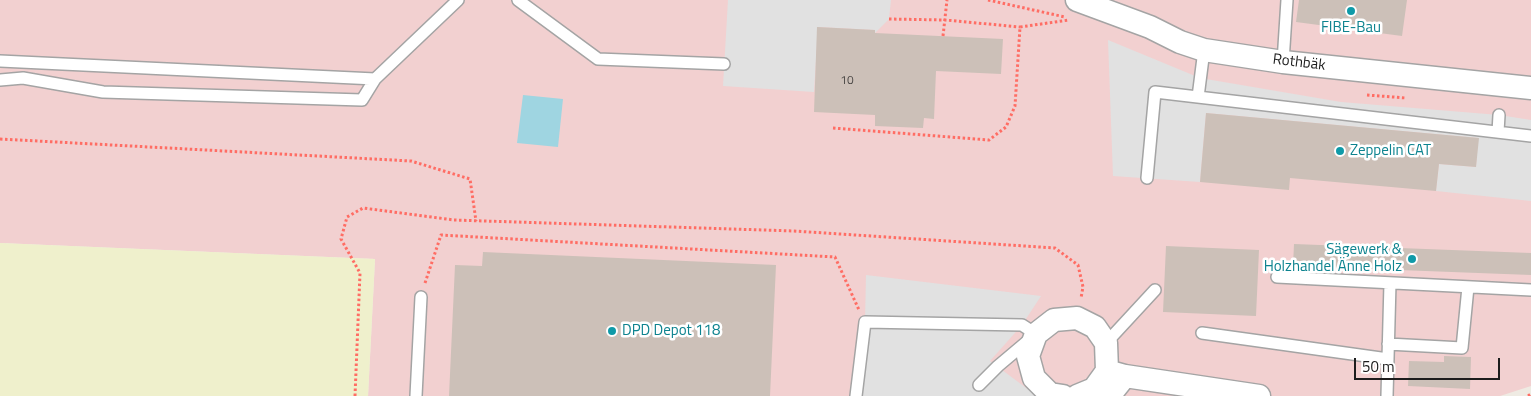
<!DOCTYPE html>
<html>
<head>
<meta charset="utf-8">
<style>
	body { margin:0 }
	#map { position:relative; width:1531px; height:396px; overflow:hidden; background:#efebe3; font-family:"Titillium Web",sans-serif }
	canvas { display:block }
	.scale { position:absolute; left:1354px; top:358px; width:146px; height:22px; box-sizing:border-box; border:2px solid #1d1d1d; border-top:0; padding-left:6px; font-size:15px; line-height:18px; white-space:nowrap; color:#1d1d1d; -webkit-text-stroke:4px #fff; paint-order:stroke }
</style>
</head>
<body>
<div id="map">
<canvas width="1531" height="396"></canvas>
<div class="scale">50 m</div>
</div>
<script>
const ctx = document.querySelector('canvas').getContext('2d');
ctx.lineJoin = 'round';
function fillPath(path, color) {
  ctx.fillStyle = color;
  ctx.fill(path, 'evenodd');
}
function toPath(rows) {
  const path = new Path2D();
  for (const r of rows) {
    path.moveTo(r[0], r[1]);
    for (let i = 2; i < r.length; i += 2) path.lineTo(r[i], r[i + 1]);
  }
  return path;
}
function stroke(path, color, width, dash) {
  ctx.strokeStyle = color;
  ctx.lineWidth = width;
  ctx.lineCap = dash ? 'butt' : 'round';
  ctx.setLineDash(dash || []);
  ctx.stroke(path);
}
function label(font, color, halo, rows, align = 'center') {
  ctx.font = font + ' "Titillium Web",sans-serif';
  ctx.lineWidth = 5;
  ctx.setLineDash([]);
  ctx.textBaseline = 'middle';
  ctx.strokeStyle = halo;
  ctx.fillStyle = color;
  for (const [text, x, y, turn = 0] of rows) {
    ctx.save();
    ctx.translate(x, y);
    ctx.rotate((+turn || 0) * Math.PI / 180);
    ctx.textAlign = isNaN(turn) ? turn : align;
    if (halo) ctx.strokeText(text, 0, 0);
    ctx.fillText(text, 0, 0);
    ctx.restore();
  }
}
fillPath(toPath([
	[0,0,1531,0,1531,386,1500,396,368,396,375,259,0,243]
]), '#f2d0d0');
fillPath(toPath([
	[0,243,375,259,368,396,0,396]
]), '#eff0cc');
fillPath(toPath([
	[728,0,891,0,889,19,875,33,875,30,818,27,814,92,723,86],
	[1108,40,1200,78,1341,102,1499,115,1531,120,1531,201,1436,191,1439,164,1476,167,1478,138,1206,113,1200,182,1113,176],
	[866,275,1041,296,1022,325,990,361,1037,396,856,396,865,322]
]), '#e1e1e1');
fillPath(toPath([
	[523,95,563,99,558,147,517,143]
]), '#9fd5e1');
fillPath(toPath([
	[1299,0,1407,0,1402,36,1296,22],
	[817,27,875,30,875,33,1003,39,1001,74,936,71,934,119,924,118,923,128,875,126,875,115,814,112],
	[1206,113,1479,138,1476,167,1439,164,1436,191,1290,178,1289,190,1200,182],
	[1294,244,1531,253,1531,275,1293,266],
	[1166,246,1259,250,1256,316,1163,312],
	[483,252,776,265,770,396,449,396,455,265,482,266],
	[1444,356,1471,357,1470,389,1408,386,1409,361,1444,362]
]), '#ccc0b8');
const lane = toPath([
	[518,0,598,59,724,64],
	[0,61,375,79],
	[1283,62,1287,0],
	[0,80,23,78,103,92,362,100,375,79,458,0],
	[1198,97,1204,50],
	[1498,132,1499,115],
	[1147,178,1155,92,1531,136],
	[1277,277,1531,290],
	[1202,333,1388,359],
	[1106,343,1155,290],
	[1388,344,1462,348,1468,287],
	[416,396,421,297],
	[856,396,865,322,1022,325,1036,334,998,366,979,385],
	[1387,396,1390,283]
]);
const street = toPath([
	[1077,0,1150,27,1180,42,1204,50,1283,62,1531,88],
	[1107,371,1125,376,1259,396],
	[1063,396,1050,394,1034,378,1028,356,1036,334,1054,320,1077,318,1095,327,1106,343,1107,371,1094,389,1077,396],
	[1109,396,1125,376]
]);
stroke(lane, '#a4a4a4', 14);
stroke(street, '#a4a4a4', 25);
stroke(toPath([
	[988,0,1065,17],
	[889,19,945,20,1020,27],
	[943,36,947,0],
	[1367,95,1406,98],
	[833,128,989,140,1006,127,1015,106,1020,27,1069,20],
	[0,139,411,161,470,179,476,221],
	[425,283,441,235,835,257,859,310],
	[355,396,360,273,341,239,347,217,363,208,454,220,794,231,1055,248,1078,265,1083,287,1081,298],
	[1528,396,1531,394]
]), '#ff6d64', 3, [2.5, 2.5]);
stroke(lane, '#fff', 11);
stroke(street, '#fff', 22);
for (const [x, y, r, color] of [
	[1351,11,5,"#0f9aa8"],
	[1340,151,5,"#0f9aa8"],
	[1412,259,5,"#0f9aa8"],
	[612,331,5,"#0f9aa8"]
]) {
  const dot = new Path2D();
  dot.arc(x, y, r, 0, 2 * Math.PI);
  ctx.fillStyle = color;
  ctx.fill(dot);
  stroke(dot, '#fff', 2);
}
label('12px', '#494644', null, [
	["10",847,81]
]);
label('15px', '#0d838f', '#fff', [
	["FIBE-Bau",1351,28,"center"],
	["Zeppelin CAT",1350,151],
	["Sägewerk &",1402,250,"right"],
	["Holzhandel Änne Holz",1402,267,"right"],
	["DPD Depot 118",622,331]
], 'left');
label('15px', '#1d1d1d', '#fff', [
	["Rothbäk",1299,63,7]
]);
</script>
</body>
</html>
